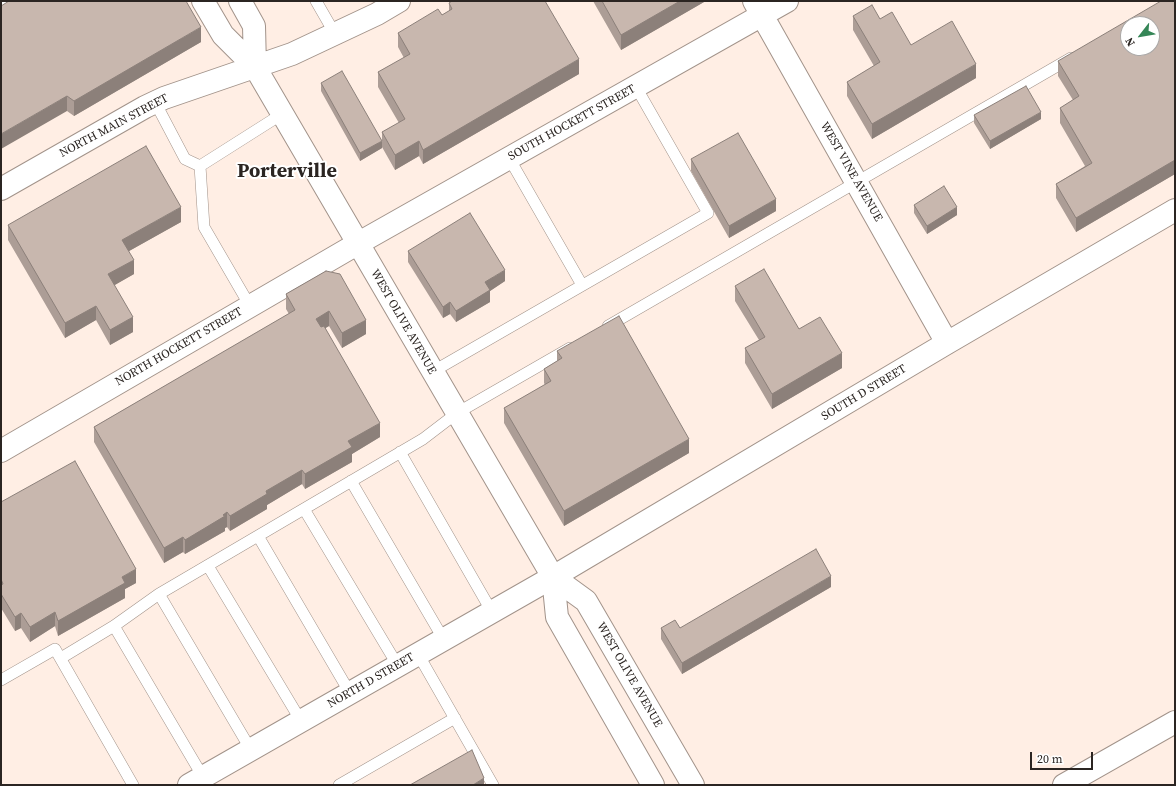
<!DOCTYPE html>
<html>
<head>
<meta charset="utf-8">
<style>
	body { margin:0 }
	#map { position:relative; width:1176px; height:786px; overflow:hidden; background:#ffeee4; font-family:"Source Serif 4",serif }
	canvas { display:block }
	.frame { position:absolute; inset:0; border:2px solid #2b2522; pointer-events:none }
	.north { position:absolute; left:1120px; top:16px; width:40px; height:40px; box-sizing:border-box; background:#fff; border:1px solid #aaa8a7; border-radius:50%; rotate:239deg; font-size:11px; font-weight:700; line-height:16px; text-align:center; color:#2b2522 }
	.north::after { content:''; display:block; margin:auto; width:14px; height:18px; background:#358657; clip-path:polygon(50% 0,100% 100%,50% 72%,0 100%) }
	.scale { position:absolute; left:1030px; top:752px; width:63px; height:18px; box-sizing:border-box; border:2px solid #2b2522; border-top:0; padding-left:5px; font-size:12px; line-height:14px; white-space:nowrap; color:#2b2522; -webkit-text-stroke:3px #fff; paint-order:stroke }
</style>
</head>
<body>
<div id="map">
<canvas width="1176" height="786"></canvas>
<div class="frame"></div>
<div class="north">N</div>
<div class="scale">20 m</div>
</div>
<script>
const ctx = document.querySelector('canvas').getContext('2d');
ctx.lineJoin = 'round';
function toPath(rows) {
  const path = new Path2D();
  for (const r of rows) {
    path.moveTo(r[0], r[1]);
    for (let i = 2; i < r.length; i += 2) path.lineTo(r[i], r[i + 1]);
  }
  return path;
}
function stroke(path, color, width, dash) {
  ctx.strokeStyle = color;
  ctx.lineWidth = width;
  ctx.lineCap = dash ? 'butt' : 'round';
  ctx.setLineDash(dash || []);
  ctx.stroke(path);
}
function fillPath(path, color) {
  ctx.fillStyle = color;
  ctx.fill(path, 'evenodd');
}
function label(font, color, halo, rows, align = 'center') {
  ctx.font = font + ' "Source Serif 4",serif';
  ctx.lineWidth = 4;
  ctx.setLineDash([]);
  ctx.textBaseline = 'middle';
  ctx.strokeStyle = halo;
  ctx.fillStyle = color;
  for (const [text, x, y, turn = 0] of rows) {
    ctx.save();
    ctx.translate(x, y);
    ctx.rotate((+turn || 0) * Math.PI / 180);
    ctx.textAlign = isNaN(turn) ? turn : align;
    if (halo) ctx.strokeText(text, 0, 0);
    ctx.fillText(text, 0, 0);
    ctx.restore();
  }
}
const lane = toPath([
	[316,1,335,34],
	[1,4,6,1],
	[155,102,185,159,200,166,282,114],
	[509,158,582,285],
	[200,166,204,227,250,306],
	[608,326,1071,58],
	[432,372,708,213,636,87],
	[400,452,492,612],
	[351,481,444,640],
	[304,509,398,666],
	[258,536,350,693],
	[208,566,301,721],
	[159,594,251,750],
	[114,626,203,777],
	[418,654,493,785],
	[61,658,114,626,159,594,423,439,457,413,570,348],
	[1,680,55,649,133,785],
	[339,785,455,718]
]);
const street = toPath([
	[754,1,947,343],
	[1,451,357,244,787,1],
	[189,785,553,577,947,343,1175,210],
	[1064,785,1175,722]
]);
const secondary = toPath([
	[203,1,223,35,255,67,553,577,586,601,693,785],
	[240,1,254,26,255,67],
	[1,189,145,107,164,98,292,54,377,14,399,1],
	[553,577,557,617,653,785]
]);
stroke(lane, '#a2938a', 12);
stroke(street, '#a2938a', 24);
stroke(secondary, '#a2938a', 24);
stroke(lane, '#fff', 11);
stroke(street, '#fff', 22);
stroke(secondary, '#fff', 22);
fillPath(toPath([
	[593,1,704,1,704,2,621,50],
	[1175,1,1175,174,1076,232,1056,198,1056,184,1085,166,1060,123,1060,108,1073,100,1058,76,1058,61],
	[449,3,579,74,423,164,419,156,395,170,382,147,382,132,399,123,378,87,378,72,404,58,398,47,398,33,442,15,449,11],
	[1,6,201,42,74,116,67,111],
	[853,16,880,19,911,45,976,78,872,139,847,96,847,82,874,66,853,30],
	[321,83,382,148,360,161,321,91],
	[974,115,1041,119,990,149,974,123],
	[691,159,776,211,729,238,691,171],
	[914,205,957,215,927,234,914,213],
	[181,222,129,251,134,274,114,285,133,332,110,345,96,320,65,338,8,240,8,225],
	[408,251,505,281,490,291,490,302,456,322,450,314,443,318,408,262],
	[326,271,366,334,342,348,329,326,325,328,380,437,352,454,352,462,305,489,302,484,267,505,267,509,230,531,227,527,225,528,225,531,185,554,183,552,164,563,94,442,94,427,289,314,286,309,286,294],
	[735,286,799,329,842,368,772,409,745,363,745,348,759,340,735,301],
	[557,351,689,453,564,526,504,423,504,408,545,385,544,383,544,369,557,361],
	[1,502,136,583,125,589,125,598,58,636,55,626,30,642,21,628,15,631,1,608],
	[831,587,682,674,661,639,661,628,680,628]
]), '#ac9d96');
fillPath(toPath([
	[680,1,704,1,704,2,621,50,621,35],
	[201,27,201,42,74,116,74,101],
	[579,59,579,74,423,164,423,150],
	[976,64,976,78,872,139,872,124],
	[67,96,67,111,1,149,1,134],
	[1041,112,1041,119,990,149,990,141],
	[382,141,382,148,360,161,360,153],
	[419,141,419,156,395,170,395,155],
	[1175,160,1175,174,1076,232,1076,218],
	[776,199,776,211,729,238,729,226],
	[181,207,181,222,122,255,122,240],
	[957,207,957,215,927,234,927,226],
	[134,260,134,274,108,289,108,274],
	[505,270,505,281,490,291,490,302,456,322,456,311,485,282],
	[450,302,450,314,443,318,443,307],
	[96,306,96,320,65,338,65,323],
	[329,311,329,326,316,334,316,319],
	[133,317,133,332,110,345,110,330],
	[366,320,366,334,342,348,342,333],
	[842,353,842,368,772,409,772,394],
	[380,423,380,437,352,454,352,462,305,489,305,474,348,441],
	[689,439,689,453,564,526,564,511],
	[302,470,302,484,267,505,267,509,230,531,230,516,266,491],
	[227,512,227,527,225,528,225,531,185,554,185,540],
	[183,537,183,552,164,563,164,548],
	[136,569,136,583,125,589,125,598,58,636,58,621,122,577],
	[831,576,831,587,682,674,682,663],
	[55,612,55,626,30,642,30,627],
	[21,613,21,628,15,631,15,617],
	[484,778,484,785,473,785]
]), '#8c807a');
const building = toPath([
	[9,1,186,1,201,27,74,101,67,96,1,134,1,6,9,1],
	[452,1,545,1,579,59,423,150,419,141,395,155,382,132,405,119,378,72,410,54,398,33,438,9,442,15,452,9,449,3,452,1],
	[602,1,680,1,621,35,602,1],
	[1161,1,1175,1,1175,160,1076,218,1056,184,1092,163,1060,108,1079,96,1058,61,1161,1],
	[1128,24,1152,24,1152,48,1128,48,1128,24],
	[872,5,880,19,892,12,911,45,952,21,976,64,872,124,847,82,880,62,853,16,872,5],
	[342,71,382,141,360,153,321,83,342,71],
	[1026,86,1041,112,990,141,974,115,1026,86],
	[738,133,776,199,729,226,691,159,738,133],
	[146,146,181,207,122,240,134,260,108,274,133,317,110,330,96,306,65,323,8,225,146,146],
	[944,186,957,207,927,226,914,205,944,186],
	[470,213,505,270,485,282,490,290,456,311,450,302,443,307,408,251,470,213],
	[764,269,799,329,820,317,842,353,772,394,745,348,765,337,735,286,764,269],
	[326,271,340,274,366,320,342,333,329,311,316,319,321,327,324,326,380,423,348,441,352,447,305,474,302,470,266,491,267,494,230,516,227,512,223,515,225,516,185,540,183,537,164,548,94,427,295,310,286,294,326,271],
	[619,316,689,439,564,511,504,408,551,381,544,369,562,358,557,351,619,316],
	[75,461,136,569,122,577,125,583,58,621,55,612,30,627,21,613,15,617,1,594,1,585,3,584,1,579,1,502,75,461],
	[816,549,831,576,682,663,661,628,675,620,680,628,816,549],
	[472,750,484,778,473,785,410,785,472,750]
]);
fillPath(building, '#c8b7ae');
stroke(building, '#8c807a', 1);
label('12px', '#2b2522', '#fff', [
	["SOUTH HOCKETT STREET",572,123,-29],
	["NORTH MAIN STREET",114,126,-28],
	["WEST VINE AVENUE",851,172,60],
	["WEST OLIVE AVENUE",403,322,60],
	["NORTH HOCKETT STREET",179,347,-30],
	["SOUTH D STREET",864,393,-31],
	["WEST OLIVE AVENUE",629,675,60],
	["NORTH D STREET",371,681,-30]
]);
label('bold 20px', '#2b2522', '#fff', [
	["Porterville",287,172]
]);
</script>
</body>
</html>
